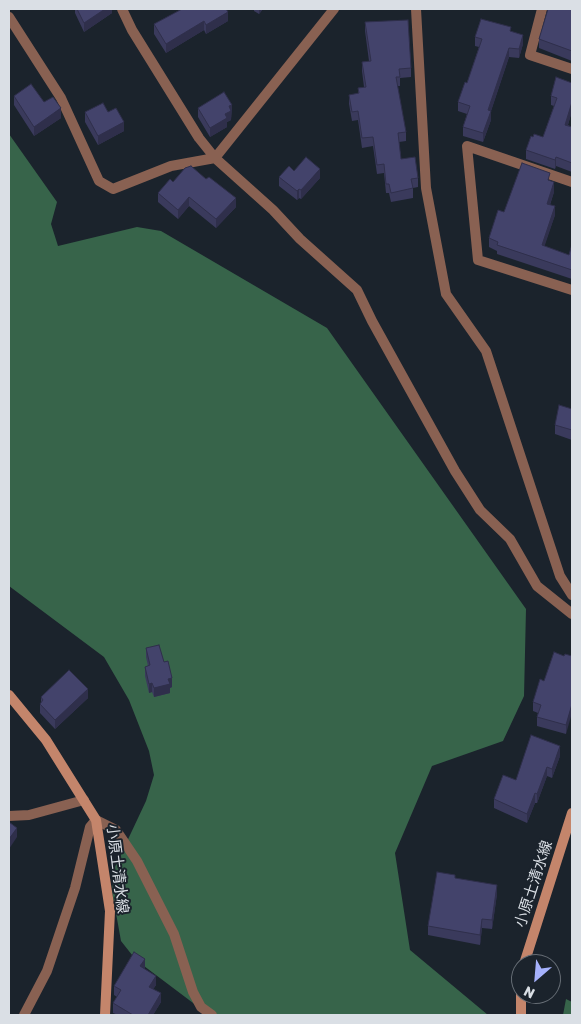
<!DOCTYPE html>
<html>
<head>
<meta charset="utf-8">
<style>
	body { margin:0 }
	#map { position:relative; width:581px; height:1024px; overflow:hidden; background:#1b232c; font-family:Rubik,sans-serif }
	canvas { display:block }
	.frame { position:absolute; inset:0; border:10px solid #dadfe5; pointer-events:none }
	.north { position:absolute; left:511px; top:954px; width:50px; height:50px; box-sizing:border-box; background:#1b232c; border:1px solid #676e76; border-radius:50%; rotate:207deg; font-size:14px; font-weight:700; line-height:20px; text-align:center; color:#dadfe5 }
	.north::after { content:''; display:block; margin:auto; width:18px; height:22px; background:#a5b1fc; clip-path:polygon(50% 0,100% 100%,50% 72%,0 100%) }
</style>
</head>
<body>
<div id="map">
<canvas width="581" height="1024"></canvas>
<div class="frame"></div>
<div class="north">N</div>
</div>
<script>
const ctx = document.querySelector('canvas').getContext('2d');
ctx.lineJoin = 'round';
function fillPath(path, color) {
  ctx.fillStyle = color;
  ctx.fill(path, 'evenodd');
}
function toPath(rows) {
  const path = new Path2D();
  for (const r of rows) {
    path.moveTo(r[0], r[1]);
    for (let i = 2; i < r.length; i += 2) path.lineTo(r[i], r[i + 1]);
  }
  return path;
}
function stroke(path, color, width, dash) {
  ctx.strokeStyle = color;
  ctx.lineWidth = width;
  ctx.lineCap = dash ? 'butt' : 'round';
  ctx.setLineDash(dash || []);
  ctx.stroke(path);
}
function label(font, color, halo, rows, align = 'center') {
  ctx.font = font + ' Rubik,"Noto Sans JP",sans-serif';
  ctx.lineWidth = 4;
  ctx.setLineDash([]);
  ctx.textBaseline = 'middle';
  ctx.strokeStyle = halo;
  ctx.fillStyle = color;
  for (const [text, x, y, turn = 0] of rows) {
    ctx.save();
    ctx.translate(x, y);
    ctx.rotate((+turn || 0) * Math.PI / 180);
    ctx.textAlign = isNaN(turn) ? turn : align;
    if (halo) ctx.strokeText(text, 0, 0);
    ctx.fillText(text, 0, 0);
    ctx.restore();
  }
}
fillPath(toPath([
	[9,134,57,202,51,224,58,246,137,227,161,231,327,328,526,609,524,696,503,741,432,766,395,853,410,950,488,1015,209,1015,136,960,121,941,112,891,115,867,146,801,154,775,149,751,129,700,104,657,9,586],
	[566,999,572,1002,572,1015,563,1015]
]), '#37644a');
stroke(toPath([
	[122,9,132,30,199,138,215,158,273,210,300,239,357,290,372,321,455,471,480,510,510,539,537,586,572,614],
	[416,9,426,188,446,294,486,351,560,576,572,595],
	[542,9,530,55,572,69],
	[9,17,61,98,99,181,113,189,171,166,215,158,334,9],
	[572,182,467,146,478,260,572,290],
	[9,816,29,815,84,800],
	[24,1015,47,971,75,888,90,827,96,820,116,830,137,861,174,934,193,992,201,1007,212,1015]
]), '#896152', 10);
stroke(toPath([
	[9,695,46,740,96,820,110,911,105,1015],
	[524,964,572,813],
	[521,973,521,1015]
]), '#c4856b', 10);
fillPath(toPath([
	[75,9,112,9,112,13,84,32,75,13],
	[182,9,228,21,206,34,204,30,166,53,154,34,154,24],
	[254,9,263,9,259,14,254,11],
	[572,9,572,61,539,48,539,39],
	[365,22,411,68,411,77,400,78,400,86,397,86,406,132,406,141,399,142,401,159,418,178,418,187,413,188,413,198,391,202,389,193,386,193,384,173,377,174,373,146,362,148,358,120,352,121,349,104,349,95,358,94,358,88,364,87,362,71,362,62,369,61,365,31],
	[511,32,523,44,519,58,509,57,491,111,491,120,483,142,463,136,463,127,467,114,458,111,458,102,467,83,479,47,475,46,475,37],
	[556,77,572,111,568,125,572,127,572,172,556,166,555,169,526,159,526,150,533,137,543,137,554,106,551,105,551,96],
	[14,96,44,102,61,118,34,136,14,105],
	[232,105,231,120,227,122,227,127,210,137,198,117,198,108],
	[85,112,108,112,124,131,98,145,85,122],
	[294,171,320,178,301,199,299,198,297,200,279,186,279,177],
	[550,181,554,192,550,205,555,215,544,246,569,255,572,244,572,279,497,254,497,251,489,247,489,238,504,212],
	[173,182,236,207,216,228,189,206,178,219,158,202,158,193],
	[572,409,572,440,555,434,555,425],
	[146,648,164,662,172,687,170,688,170,693,154,697,152,692,149,693,145,676,145,667,148,666,146,657],
	[564,656,572,656,566,734,537,726,537,717,538,713,533,711,533,702,544,681],
	[41,697,88,698,55,729,40,713,40,704,41,703],
	[560,756,552,778,547,776,537,803,535,803,527,823,494,808,494,799,516,780],
	[455,878,497,894,492,929,482,928,480,945,428,935,428,926],
	[144,968,156,985,153,989,161,1002,153,1015,118,1015,113,1013,113,1003,117,997,114,995,114,986,145,968]
]), '#3a3a5c');
fillPath(toPath([
	[105,9,112,9,112,13,84,32,84,23],
	[259,9,263,9,259,14],
	[228,12,228,21,206,34,206,25],
	[204,21,204,30,166,53,166,44],
	[523,35,523,44,519,58,519,49],
	[509,48,509,57,491,111,491,120,483,142,483,133,488,110],
	[572,102,572,111,565,134,565,125],
	[232,105,231,120,227,122,227,127,210,137,210,128,225,114,229,106],
	[61,108,61,118,34,136,34,127],
	[124,122,124,131,98,145,98,136],
	[556,157,556,166,555,169,555,160],
	[320,169,320,178,301,199,301,190],
	[554,182,554,192,547,213,547,204],
	[299,189,299,198,297,200,297,191],
	[189,197,189,206,178,219,178,210],
	[236,198,236,207,216,228,216,219],
	[555,206,555,215,542,254,542,245],
	[172,678,172,687,170,688,170,693,154,697,154,688,168,679],
	[152,683,152,692,149,693,149,684],
	[88,689,88,698,55,729,55,720],
	[572,704,572,713,566,734,566,725],
	[560,746,560,756,552,778,552,769],
	[547,767,547,776,537,803,537,794],
	[535,793,535,803,527,823,527,814],
	[17,828,17,837,9,849,9,839],
	[497,885,497,894,492,929,492,920],
	[482,919,482,928,480,945,480,935],
	[145,959,145,968,140,975,140,966],
	[156,976,156,985,149,996,149,987],
	[161,993,161,1002,153,1015,148,1015]
]), '#2f2f4b');
const building = toPath([
	[77,9,105,9,84,23,77,9],
	[182,9,226,9,228,12,206,25,204,21,166,44,154,24,182,9],
	[548,9,572,9,572,51,539,39,548,9],
	[481,19,511,27,510,31,523,35,519,49,509,48,488,110,491,111,483,133,463,127,470,106,458,102,465,82,467,83,482,39,475,37,481,19],
	[408,20,411,68,399,69,400,77,396,77,406,132,398,133,401,159,415,157,418,178,411,179,413,188,391,193,389,184,386,184,384,164,377,165,373,137,362,138,358,111,352,112,349,95,359,93,358,88,366,87,362,62,371,61,365,22,408,20],
	[556,77,572,83,572,102,565,125,572,127,572,163,556,157,555,160,526,150,531,136,533,137,534,134,543,137,557,98,551,96,556,77],
	[31,84,44,102,53,97,61,108,34,127,14,96,31,84],
	[224,92,232,105,229,106,231,111,225,114,227,118,210,128,198,108,224,92],
	[103,103,108,112,116,108,124,122,98,136,85,112,103,103],
	[306,157,320,169,301,190,299,189,297,191,279,177,289,166,294,171,306,157],
	[522,163,550,173,548,180,554,182,547,204,555,206,542,245,569,255,572,244,572,270,497,245,498,242,489,238,498,210,504,212,522,163],
	[191,166,206,179,209,177,236,198,216,219,189,197,178,210,158,193,170,179,173,182,185,168,191,166],
	[559,405,572,409,572,430,555,425,559,405],
	[159,645,164,662,168,661,172,678,168,679,170,684,154,688,152,683,149,684,145,667,150,665,146,648,159,645],
	[554,652,564,656,565,654,572,656,572,704,566,725,537,717,541,705,533,702,540,679,544,681,554,652],
	[69,670,88,689,55,720,40,704,43,700,41,697,69,670],
	[531,735,560,746,552,769,547,767,537,794,535,793,527,814,494,799,503,775,516,780,531,735],
	[9,822,17,828,9,839,9,822],
	[437,872,455,875,455,878,497,885,492,920,482,919,480,935,428,926,437,872],
	[134,952,145,959,140,966,156,976,149,987,161,993,148,1015,133,1015,113,1003,121,990,114,986,134,952]
]);
fillPath(building, '#43436b');
stroke(building, '#2f2f4b', 1);
label('15px', '#dadfe5', '#1b232c', [
	["小原土清水線",117,869,83],
	["小原土清水線",534,884,-72]
]);
</script>
</body>
</html>
